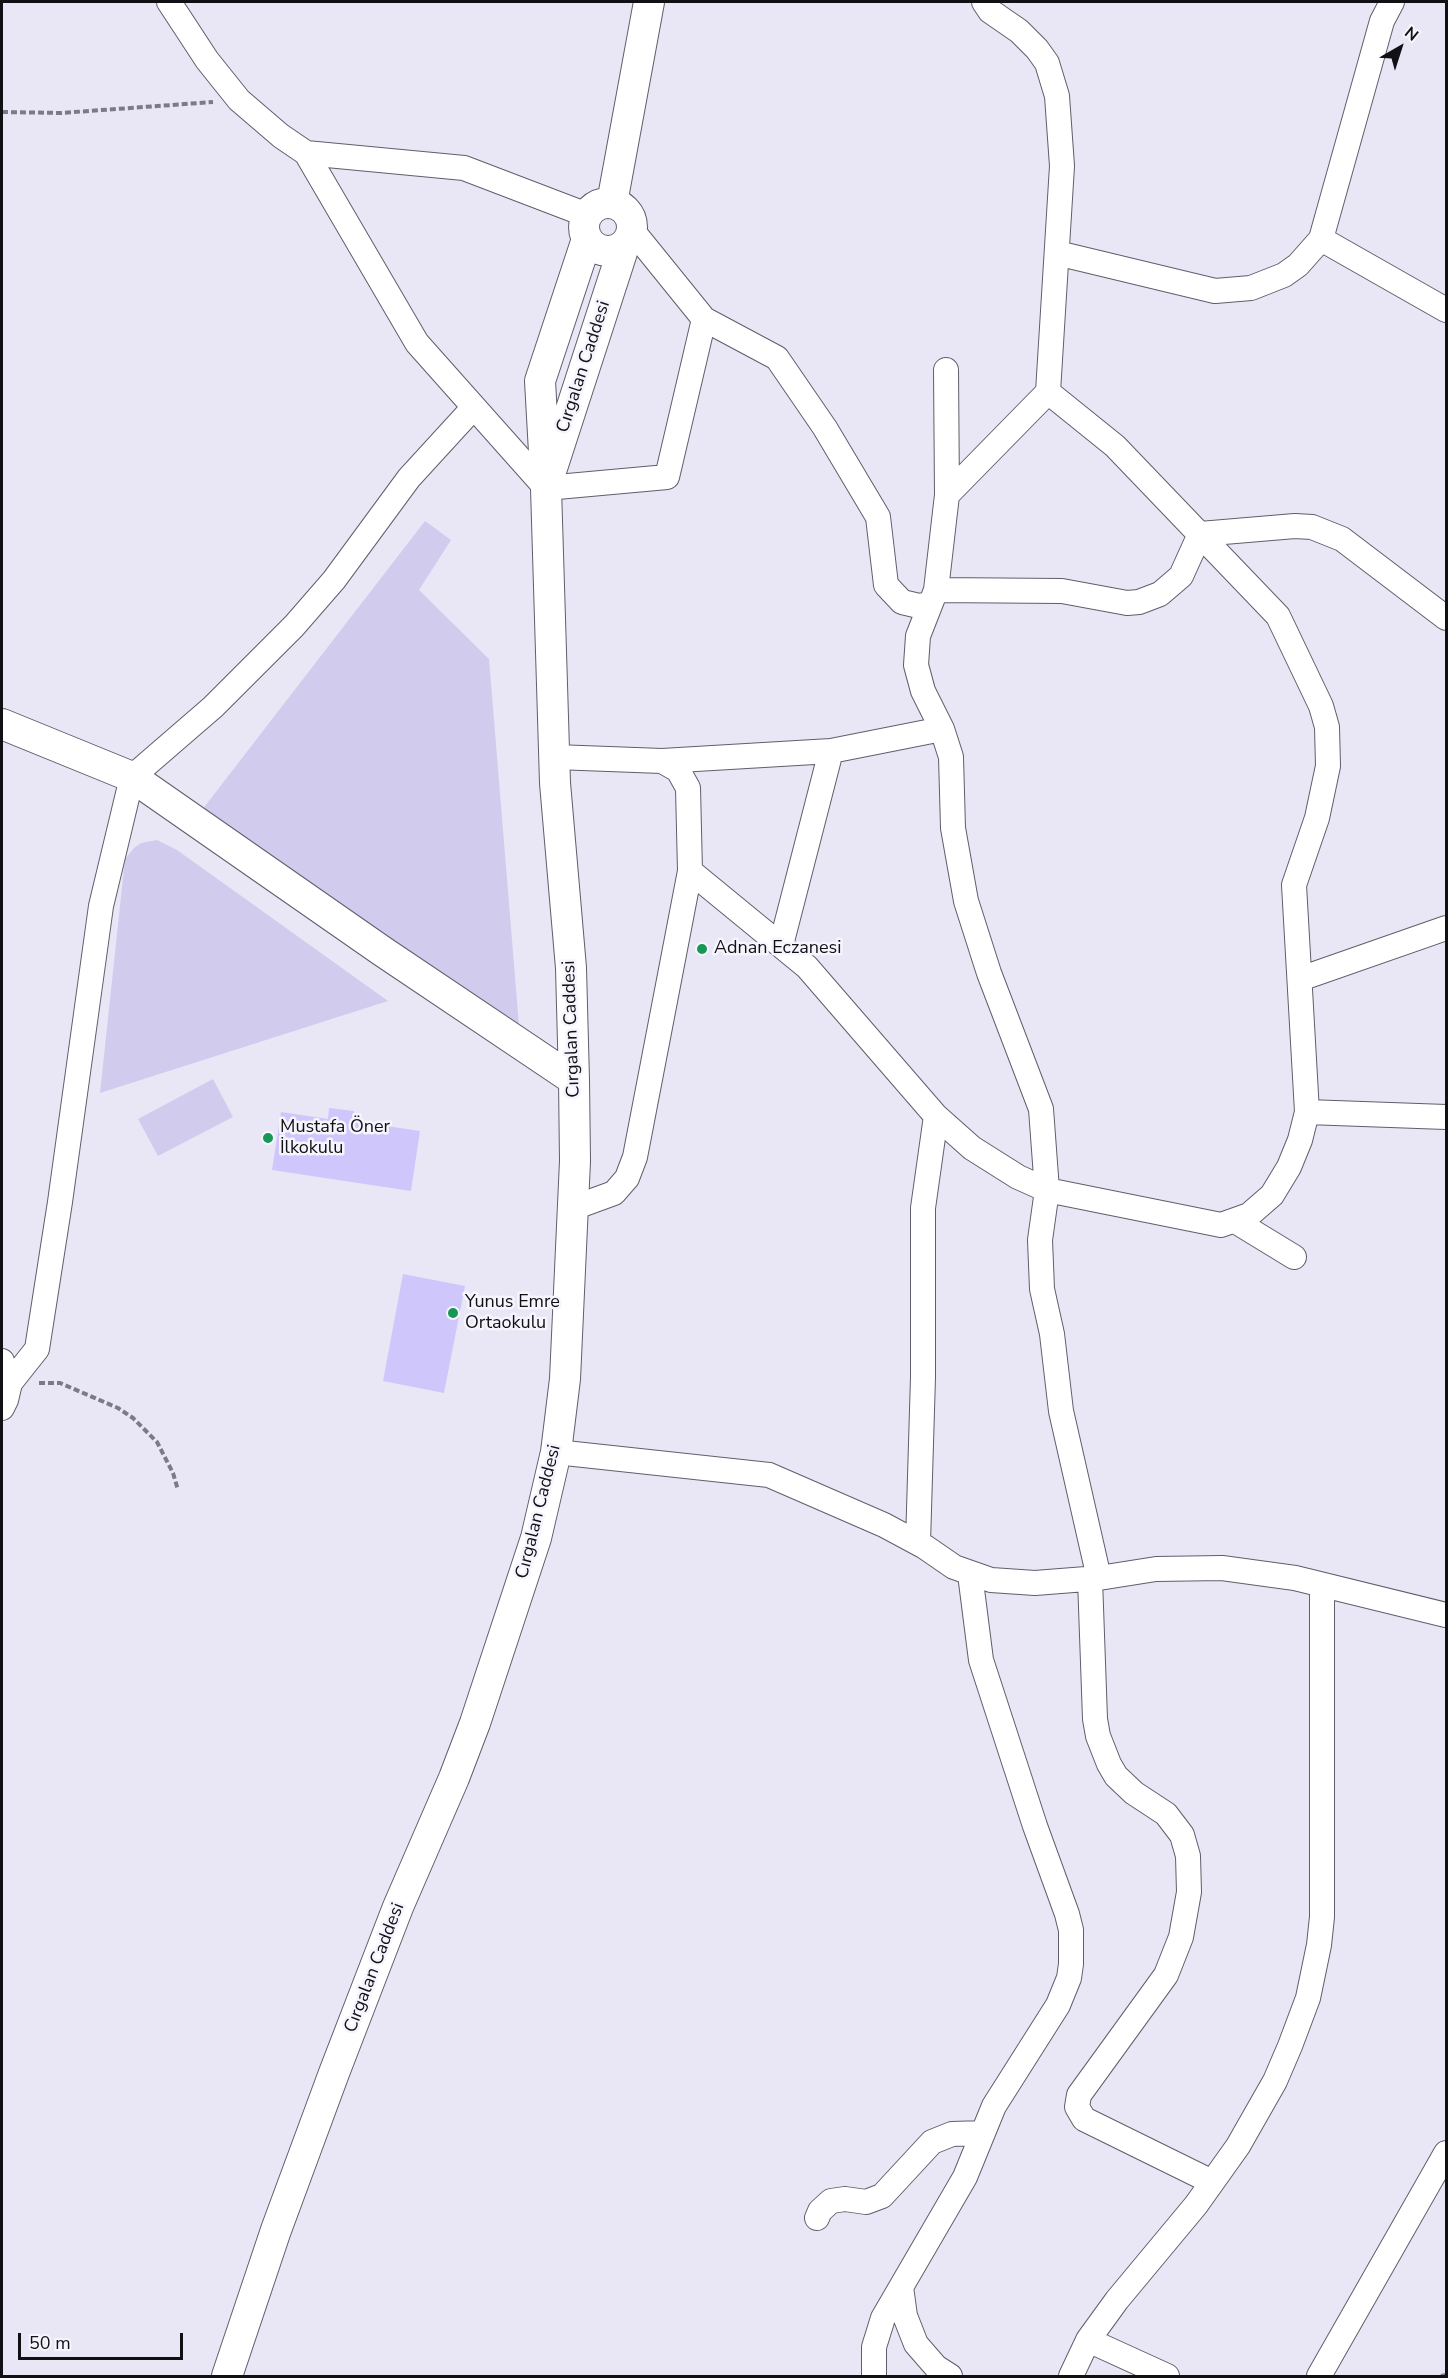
<!DOCTYPE html>
<html>
<head>
<meta charset="utf-8">
<style>
	body { margin:0 }
	#map { position:relative; width:1448px; height:2378px; overflow:hidden; background:#e9e7f6; font-family:"Nunito Sans",sans-serif }
	canvas { display:block }
	.frame { position:absolute; inset:0; border:3px solid #101015; pointer-events:none }
	.north { position:absolute; left:1370px; top:18px; width:60px; height:60px; -webkit-text-stroke:4px #f6f5fe; paint-order:stroke; rotate:39deg; font-size:16px; font-weight:700; line-height:24px; text-align:center; color:#101015 }
	.north::after { content:''; display:block; margin:auto; width:21px; height:27px; background:#101015; clip-path:polygon(50% 0,100% 100%,50% 72%,0 100%) }
	.scale { position:absolute; left:18px; top:2333px; width:165px; height:27px; box-sizing:border-box; border:3px solid #101015; border-top:0; padding-left:8px; font-size:18px; line-height:21px; white-space:nowrap; color:#101015; -webkit-text-stroke:4px #f6f5fe; paint-order:stroke }
</style>
</head>
<body>
<div id="map">
<canvas width="1448" height="2378"></canvas>
<div class="frame"></div>
<div class="north">N</div>
<div class="scale">50 m</div>
</div>
<script>
const ctx = document.querySelector('canvas').getContext('2d');
ctx.lineJoin = 'round';
function fillPath(path, color) {
  ctx.fillStyle = color;
  ctx.fill(path, 'evenodd');
}
function toPath(rows) {
  const path = new Path2D();
  for (const r of rows) {
    if (r.length === 3) {
      path.moveTo(r[0] + r[2], r[1]);
      path.arc(r[0], r[1], r[2], 0, 2 * Math.PI);
      continue;
    }
    path.moveTo(r[0], r[1]);
    for (let i = 2; i < r.length; i += 2) path.lineTo(r[i], r[i + 1]);
  }
  return path;
}
function stroke(path, color, width, dash) {
  ctx.strokeStyle = color;
  ctx.lineWidth = width;
  ctx.lineCap = dash ? 'butt' : 'round';
  ctx.setLineDash(dash || []);
  ctx.stroke(path);
}
function label(font, color, halo, rows, align = 'center') {
  ctx.font = font + ' "Nunito Sans",sans-serif';
  ctx.lineWidth = 5;
  ctx.setLineDash([]);
  ctx.textBaseline = 'middle';
  ctx.strokeStyle = halo;
  ctx.fillStyle = color;
  for (const [text, x, y, turn = 0] of rows) {
    ctx.save();
    ctx.translate(x, y);
    ctx.rotate((+turn || 0) * Math.PI / 180);
    ctx.textAlign = isNaN(turn) ? turn : align;
    if (halo) ctx.strokeText(text, 0, 0);
    ctx.fillText(text, 0, 0);
    ctx.restore();
  }
}
fillPath(toPath([
	[425,521,451,540,419,590,489,659,521,1050,195,819],
	[157,840,177,850,388,1001,100,1093,125,859,134,848,141,843],
	[213,1079,233,1117,158,1156,138,1119]
]), '#d1cbee');
fillPath(toPath([
	[329,1108,354,1111,353,1121,420,1131,411,1191,272,1170,281,1112,328,1119],
	[403,1274,465,1286,444,1393,383,1381]
]), '#cfc7fb');
const minor = toPath([
	[169,2,207,60,239,100,281,136,306,153,417,343,546,488,667,477,704,319,632,230],
	[984,2,990,11,1019,31,1037,49,1047,63,1057,96,1062,166,1048,392,947,495,936,590,918,636,916,665,923,691,942,729,951,757,953,828,966,901,989,973,1041,1109,1047,1190,1040,1240,1042,1289,1052,1334,1061,1411,1099,1578],
	[306,153,464,168,587,215],
	[1321,239,1446,310],
	[1057,253,1215,291,1251,288,1284,275,1298,265,1321,239,1382,21,1392,2],
	[704,319,777,358,825,428,878,517,886,585,902,602,919,606,929,604],
	[946,370,947,495],
	[936,590,1062,591,1127,603,1139,602,1160,594,1181,576,1200,534,1295,526,1312,527,1342,539,1446,618],
	[555,757,662,761,678,770,688,788,690,871,635,1157,627,1178,614,1193,573,1208],
	[662,761,831,751,942,729],
	[690,871,807,967,936,1116,972,1148,1018,1177,1047,1190,1221,1225,1249,1215,1272,1195,1289,1167,1300,1140,1307,1112,1294,885,1317,818,1328,766,1327,727,1321,706,1278,616,1115,446,1048,392],
	[781,945,831,751],
	[1300,979,1446,928],
	[1307,1112,1446,1117],
	[1235,1221,1294,1257],
	[2,1361,10,1383,6,1400,2,1408],
	[10,1383,37,1349,60,1202,101,906,132,777,213,707,294,626,334,580,409,478,474,407],
	[556,1452,769,1475,884,1525,925,1547,954,1567,991,1580,1035,1583,1099,1578,1156,1569,1222,1568,1295,1578,1446,1615],
	[918,1543,923,1377,923,1208,936,1116],
	[1090,1579,1095,1719,1098,1736,1109,1764,1116,1776,1134,1793,1166,1814,1182,1835,1188,1856,1189,1892,1181,1937,1166,1975,1079,2095,1077,2107,1084,2119,1212,2182],
	[817,2218,820,2211,831,2201,845,2199,866,2202,882,2196,932,2142,952,2134,983,2133],
	[901,2287,905,2316,916,2344,936,2367,950,2376],
	[1088,2340,1167,2376],
	[874,2376,874,2347,883,2318,965,2177,994,2106,1058,2005,1069,1978,1071,1964,1071,1930,1067,1914,1035,1826,981,1660,970,1574],
	[1071,2376,1088,2340,1117,2300,1196,2205,1238,2146,1275,2081,1290,2046,1308,1998,1319,1945,1322,1917,1322,1585],
	[1319,2376,1446,2153]
]);
const tertiary = toPath([
	[608,227,24],
	[612,203,649,2],
	[552,468,624,246],
	[2,724,132,777,382,951,574,1080],
	[227,2376,276,2230,334,2073,398,1907,454,1778,475,1723,536,1538,556,1452,565,1379,575,1161,574,1080,571,968,555,783,546,488,540,381,587,239]
]);
stroke(minor, '#605e6b', 26);
stroke(tertiary, '#605e6b', 32);
stroke(toPath([
	[2,112,61,113,213,102],
	[39,1383,60,1383,118,1408,133,1418,157,1442,173,1473,178,1490],
	[1441,2376,1446,2375]
]), '#7c7b85', 4, [6, 3]);
stroke(minor, '#fff', 24);
stroke(tertiary, '#fff', 30);
for (const [x, y, r, color] of [
	[702,949,6,"#169755"],
	[268,1138,6,"#169755"],
	[453,1313,6,"#169755"]
]) {
  const dot = new Path2D();
  dot.arc(x, y, r, 0, 2 * Math.PI);
  ctx.fillStyle = color;
  ctx.fill(dot);
  stroke(dot, '#f6f5fe', 2);
}
label('18px', '#101015', '#f6f5fe', [
	["Cırgalan Caddesi",584,367,-72],
	["Cırgalan Caddesi",572,1029,-92],
	["Cırgalan Caddesi",539,1512,-76],
	["Cırgalan Caddesi",375,1968,-69]
]);
label('18px', '#101015', '#f6f5fe', [
	["Adnan Eczanesi",714,949],
	["Mustafa Öner",280,1128],
	["İlkokulu",280,1149],
	["Yunus Emre",465,1303],
	["Ortaokulu",465,1324]
], 'left');
</script>
</body>
</html>
